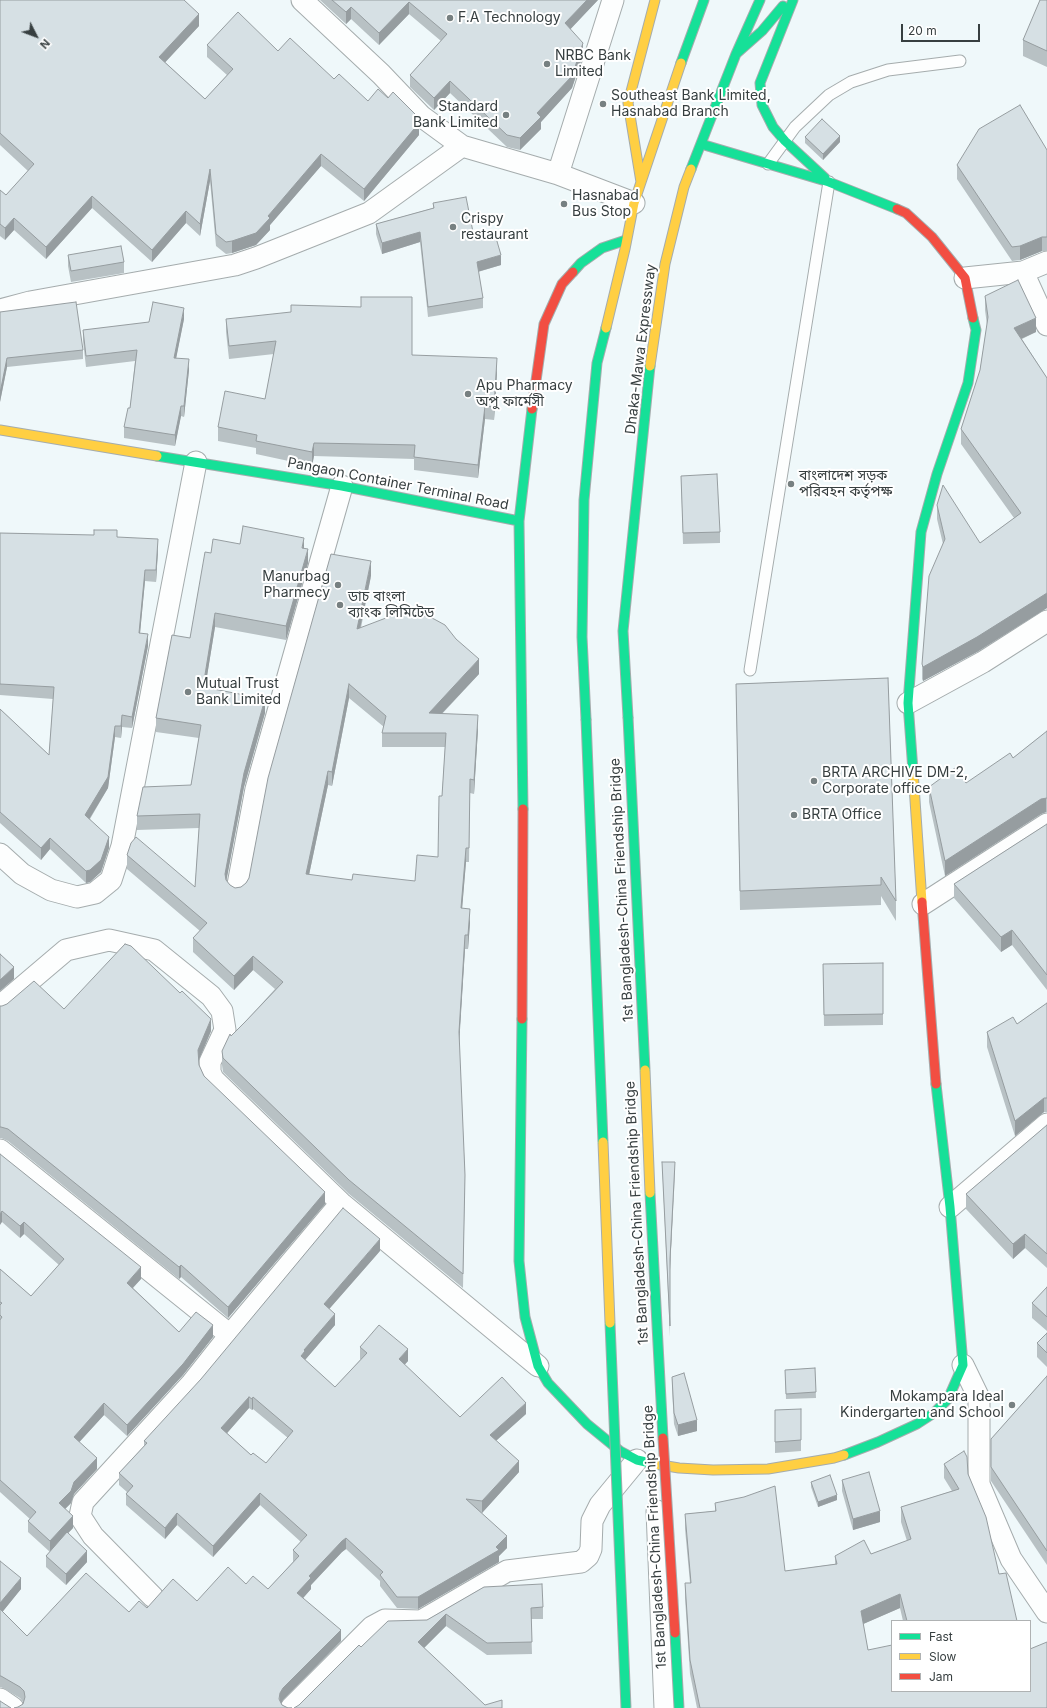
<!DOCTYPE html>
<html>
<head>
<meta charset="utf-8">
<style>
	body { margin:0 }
	#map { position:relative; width:1047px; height:1708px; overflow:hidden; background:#eff8fa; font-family:Inter,sans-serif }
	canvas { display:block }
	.legend { position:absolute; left:891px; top:1620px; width:140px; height:72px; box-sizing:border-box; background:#fff; border:1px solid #afb2b3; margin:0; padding:5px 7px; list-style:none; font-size:12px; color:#373f40 }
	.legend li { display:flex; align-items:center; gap:8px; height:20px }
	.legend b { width:20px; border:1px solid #afb2b3 }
	.north { position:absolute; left:16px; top:16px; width:40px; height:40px; -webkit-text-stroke:3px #fff; paint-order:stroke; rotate:132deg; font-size:11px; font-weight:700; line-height:16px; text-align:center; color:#373f40 }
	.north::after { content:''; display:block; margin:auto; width:14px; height:18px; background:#373f40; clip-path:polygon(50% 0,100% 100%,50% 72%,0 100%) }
	.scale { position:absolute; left:901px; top:24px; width:79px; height:18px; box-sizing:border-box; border:2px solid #373f40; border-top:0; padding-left:5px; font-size:12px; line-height:14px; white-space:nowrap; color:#373f40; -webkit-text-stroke:3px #fff; paint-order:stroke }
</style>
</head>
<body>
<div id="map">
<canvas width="1047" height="1708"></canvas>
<ul class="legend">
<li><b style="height:5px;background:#16e098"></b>Fast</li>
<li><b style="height:5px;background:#ffcf43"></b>Slow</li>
<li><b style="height:5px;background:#f24e42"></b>Jam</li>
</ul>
<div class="north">N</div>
<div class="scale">20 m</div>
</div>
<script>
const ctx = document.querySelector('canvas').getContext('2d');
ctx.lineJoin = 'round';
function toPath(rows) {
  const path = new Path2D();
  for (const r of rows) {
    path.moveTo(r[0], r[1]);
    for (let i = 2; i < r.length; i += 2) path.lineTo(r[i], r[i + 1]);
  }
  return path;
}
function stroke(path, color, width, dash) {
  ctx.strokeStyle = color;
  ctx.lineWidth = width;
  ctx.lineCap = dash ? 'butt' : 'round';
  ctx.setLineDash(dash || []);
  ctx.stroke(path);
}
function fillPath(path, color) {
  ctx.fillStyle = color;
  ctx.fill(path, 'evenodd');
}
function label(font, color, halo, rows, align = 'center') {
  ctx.font = font + ' Inter,"Noto Sans Bengali",sans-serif';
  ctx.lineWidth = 4;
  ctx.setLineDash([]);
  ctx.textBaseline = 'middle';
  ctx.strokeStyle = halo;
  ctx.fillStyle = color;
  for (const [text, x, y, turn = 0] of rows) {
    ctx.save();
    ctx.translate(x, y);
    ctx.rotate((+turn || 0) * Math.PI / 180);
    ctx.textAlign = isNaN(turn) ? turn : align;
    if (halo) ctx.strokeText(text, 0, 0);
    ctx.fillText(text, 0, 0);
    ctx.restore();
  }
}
const lane = toPath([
	[768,164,795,127,829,95,851,82,888,70,960,61],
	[750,670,829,182]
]);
const street = toPath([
	[302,0,381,74,421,116,462,146,558,174,634,203],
	[558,174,613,0],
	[1023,272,1047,325],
	[965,278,1023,272,1047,262],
	[0,310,30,302,235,265,256,258,369,213,462,146],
	[908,703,983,662,1047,621],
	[0,854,22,874,51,890,77,897,95,893,111,880,122,846,196,462],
	[237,890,256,789,342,486],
	[923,904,1047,824],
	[0,1006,66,950,109,940,154,950,211,996,222,1011,225,1030,210,1062,210,1072,213,1079,341,1203,538,1366],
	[0,1150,230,1335,341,1203],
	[950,1207,1047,1124],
	[963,1365,979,1398,979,1484,1011,1559,1047,1612],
	[657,1511,665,1708],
	[153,1597,93,1536,80,1516,83,1502,192,1383,230,1335],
	[0,1699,13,1708],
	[291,1708,372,1627,385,1620,421,1621,507,1571,581,1562,588,1556,591,1549,592,1521,600,1505,637,1460]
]);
const fast = toPath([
	[793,0,760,83,762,105,773,127,785,141,825,178],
	[736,54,762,31,783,6],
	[681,63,704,0],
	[701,144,829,182,897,209],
	[691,169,736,54,760,0],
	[573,272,581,263,602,248,626,240],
	[157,456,342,486,519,521,532,409],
	[519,521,523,809],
	[628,717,623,631,650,366],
	[586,719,582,637,584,500,597,363,606,328],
	[913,771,908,703,921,532,937,474,968,383,976,330,973,318],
	[522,1019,519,1261,525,1317,538,1366,548,1383,587,1424,620,1451,637,1460,655,1464],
	[844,1455,878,1442,917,1424,934,1413,948,1399,963,1365,950,1207,936,1084]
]);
const slow = toPath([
	[641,182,628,103,655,0],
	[606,328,625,249,634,203,681,63],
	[650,366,665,264,684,187,691,169],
	[0,430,157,456],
	[913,771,922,902],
	[655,1464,679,1468,713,1470,768,1469,834,1458,844,1455]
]);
const jam = toPath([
	[897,209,906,213,932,237,965,278,973,318],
	[532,409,544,324,562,284,573,272],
	[922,902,936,1084],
	[522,1019,523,809]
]);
stroke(lane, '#a5acad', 13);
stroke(street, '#a5acad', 23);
stroke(fast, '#a5acad', 11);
stroke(slow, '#a5acad', 11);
stroke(jam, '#a5acad', 11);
stroke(lane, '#fdfefe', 11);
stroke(street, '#fdfefe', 21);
stroke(fast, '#16e098', 9);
stroke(slow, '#ffcf43', 9);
stroke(jam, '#f24e42', 9);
const fastBridge = toPath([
	[628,717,645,1070],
	[586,719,603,1142],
	[650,1193,663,1438],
	[610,1323,626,1708],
	[675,1633,679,1708]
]);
const slowBridge = toPath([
	[645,1070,650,1193],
	[603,1142,610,1323]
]);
const jamBridge = toPath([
	[663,1438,675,1633]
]);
stroke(fastBridge, '#a5acad', 11, []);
stroke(slowBridge, '#a5acad', 11, []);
stroke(jamBridge, '#a5acad', 11, []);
stroke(fastBridge, '#16e098', 9);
stroke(slowBridge, '#ffcf43', 9);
stroke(jamBridge, '#f24e42', 9);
fillPath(toPath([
	[0,0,199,26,165,62,205,99,227,75,207,57,207,45,278,51,334,79,368,101,417,122,419,135,364,201,321,166,270,225,270,230,256,245,232,253,226,254,216,246,210,181,200,236,186,223,152,262,92,208,46,259,14,230,5,240,0,236,0,190,6,195,28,171,0,145],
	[320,0,598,0,570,29,583,55,572,88,541,122,541,129,520,150,507,147,450,93,434,110,410,87,410,75,441,41,409,14,379,45,351,19,346,24],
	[1047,0,1047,67,1023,56,1023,40],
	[805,137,840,142,823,160,805,143],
	[1047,150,1047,251,1042,251,1020,260,1012,261,957,179,957,165],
	[433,203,474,237,501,265,478,272,483,298,483,308,428,317,420,242,382,254,376,234,376,224,433,208],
	[68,255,124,262,124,273,71,282,68,266],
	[985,296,1036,332,1022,339,1047,378,1047,608,977,652,923,681,922,679,922,664,943,544,937,519,937,505,980,543,1014,518,961,444,961,429,980,370,987,325,985,310],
	[0,312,83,350,83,359,7,367,0,402],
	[184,319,176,358,189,370,184,417,181,416,175,446,124,438,124,427,130,408,135,361,86,367,83,341,83,330],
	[226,319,412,355,497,372,494,420,485,419,478,478,414,470,414,459,314,456,312,466,256,454,256,448,218,441,218,427,265,399,274,354,229,359,226,332],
	[681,476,720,532,720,543,683,544],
	[0,533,117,537,158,550,156,582,145,581,140,633,148,646,132,728,122,727,121,738,115,737,108,788,90,819,109,848,101,872,90,882,86,883,50,849,41,860,0,823,0,709,49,755,53,699,0,695],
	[240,544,304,548,308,563,286,640,215,627,205,688,265,713,244,787,226,881,230,885,235,888,241,887,246,883,249,878,371,576,361,628,479,674,442,714,478,729,474,794,470,793,469,862,466,862,462,908,470,923,468,949,465,949,459,1041,465,1175,463,1288,349,1194,223,1072,222,1065,222,1051,231,1036,245,1022,275,989,253,970,234,990,193,952,193,938,200,931,127,869,127,855,195,887,199,828,137,830,137,816,191,785,199,738,156,732,156,718,190,638,211,553],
	[349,698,384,727,382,733,382,747,445,747,442,796,438,857,415,881,352,880,309,875,328,785,332,786],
	[888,678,896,901,896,921,881,896,881,905,740,910,736,684],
	[1047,731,1047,812,1041,814,945,876,929,802,929,787,966,783,1013,758],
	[1047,824,1047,990,1012,945,1001,952,954,898,954,884],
	[883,963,883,1025,824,1026,823,964],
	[1047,1003,1047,1112,1044,1112,1015,1136,987,1047,987,1032,1017,1024],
	[0,1006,64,1009,211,1031,199,1060,199,1065,204,1076,325,1204,228,1318,181,1277,179,1279,8,1141,1,1138,0,1138],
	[1047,1125,1047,1268,1025,1248,1013,1259,966,1209,966,1194],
	[0,1154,141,1279,133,1288,179,1332,213,1337,183,1375,127,1436,104,1415,79,1442,97,1469,74,1494,71,1503,65,1509,73,1528,68,1533,87,1562,66,1585,46,1567,46,1556,50,1552,28,1532,28,1521,30,1519,0,1492,0,1269,31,1296,59,1265,24,1234,20,1238,2,1222],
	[662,1162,675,1173,670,1270,670,1337],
	[380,1251,329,1309,335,1325,305,1360,335,1387,361,1359,360,1359,360,1347,408,1361,404,1365,460,1417,526,1414,496,1441,519,1472,482,1513,481,1513,507,1548,499,1556,499,1562,418,1609,397,1608,380,1586,380,1581,346,1549,342,1552,311,1585,311,1589,303,1598,341,1641,283,1700,281,1702,282,1705,288,1708,18,1707,23,1704,23,1702,20,1698,1,1687,0,1687,0,1561,21,1589,2,1612,27,1636,147,1608,197,1601,246,1584,268,1589,293,1562,293,1550,301,1542,260,1505,213,1557,177,1525,165,1539,126,1505,126,1494,127,1492,119,1485,119,1473,144,1446,144,1441],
	[249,1408,252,1410,253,1409,288,1438,266,1463,251,1455,227,1433],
	[1047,1287,1047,1331,1032,1318,1032,1303],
	[1047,1333,1047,1367,1037,1357,1037,1343],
	[815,1368,816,1398,786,1399,785,1370],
	[1047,1376,1047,1565,991,1481,991,1439],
	[672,1377,697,1431,678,1436,674,1424,672,1388],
	[775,1410,801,1440,801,1451,775,1453],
	[944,1464,968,1474,999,1574,1017,1621,903,1621,900,1608,863,1624,868,1650,1030,1691,1047,1708,697,1708,690,1674,685,1598,685,1583,690,1583,685,1529,685,1514,715,1511,715,1503,785,1571,835,1564,835,1556,871,1554,907,1541,901,1522,901,1507,952,1491,944,1478],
	[842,1480,880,1522,853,1530,842,1491],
	[811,1482,837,1500,818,1507,811,1487],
	[484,1587,543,1607,543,1619,531,1619,532,1654,487,1655,446,1626,424,1648,485,1705,502,1708,299,1705,361,1647,427,1620]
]), '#b8c1c4');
fillPath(toPath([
	[587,0,598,0,565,35,565,23],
	[409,2,409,14,379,45,379,33],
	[351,7,351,19,346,24,346,12],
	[199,14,199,26,159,69,159,57],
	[583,43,583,55,572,88,541,122,541,129,520,150,520,138,537,113],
	[450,81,450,93,434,110,434,98],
	[417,116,417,124,419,123,419,135,364,201,364,189],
	[840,136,840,142,823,160,823,154],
	[321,154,321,166,270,225,270,230,256,245,232,253,232,241,268,216],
	[210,169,210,181,200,236,200,224],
	[92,196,92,208,46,259,46,247],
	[186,211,186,223,152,262,152,250],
	[14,218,14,230,5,240,5,228],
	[420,232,420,242,382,254,382,243],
	[1042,237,1042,251,1020,260,1020,246],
	[501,255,501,265,477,272,477,262],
	[184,308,184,319,174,369,174,358],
	[1036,318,1036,332,1014,342,1014,328],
	[7,358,7,367,0,402,0,393],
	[497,358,497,372,494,420,494,407],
	[189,359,189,370,184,417,184,406],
	[181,406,181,416,175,446,175,435],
	[485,406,485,419,478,478,478,465],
	[314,443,314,456,312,466,312,452],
	[304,538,304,552,302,548],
	[158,539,158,550,156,582,156,570],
	[308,549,308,563,286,640,286,626],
	[371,561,371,576,357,643,357,629],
	[145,570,145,581,139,644,139,633],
	[1047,593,1047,608,977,652,923,681,923,667],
	[215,613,215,627,203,701,203,687],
	[148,634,148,646,132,728,132,717],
	[479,659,479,674,429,727,429,713],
	[349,684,349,698,332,786,332,772],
	[265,699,265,713,244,787,225,888,225,874,244,773],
	[122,715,122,727,121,738,121,726],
	[478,715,478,729,474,794,474,780],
	[115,726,115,737,108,788,85,826,85,815],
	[328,771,328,785,306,889,306,874],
	[1046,798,1046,812,1041,814,945,876,945,861,1041,799],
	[109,837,109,848,101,872,90,882,86,883,86,871],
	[50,838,50,849,41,860,41,848],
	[466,848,466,862,461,922,461,908],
	[470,909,470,923,468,949,468,935],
	[1012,930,1012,945,1001,952,1001,937],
	[465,935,465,949,459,1046,459,1032],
	[253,956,253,970,234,990,234,976],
	[14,967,14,979,0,991,0,980],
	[211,1019,211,1031,198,1062,198,1050],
	[1044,1098,1044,1112,1015,1136,1015,1121],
	[675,1162,670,1270,670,1337,670,1259],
	[325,1192,325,1204,228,1318,228,1307],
	[2,1211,2,1222,0,1225,0,1214],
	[24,1222,24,1234,20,1238,20,1226],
	[1025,1234,1025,1248,1013,1259,1013,1244],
	[380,1239,380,1251,324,1315,324,1304],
	[181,1265,181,1277,179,1279,179,1267],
	[141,1267,141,1279,127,1294,127,1283],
	[335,1314,335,1325,305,1360,301,1356,304,1350],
	[213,1325,213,1337,183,1375,127,1436,127,1425],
	[408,1349,408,1361,399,1371,399,1359],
	[249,1397,249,1408,221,1440,221,1428],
	[253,1397,253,1409,252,1410,252,1399],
	[104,1403,104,1415,74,1448,74,1437],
	[526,1403,526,1414,490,1446,490,1435],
	[697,1420,697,1431,678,1436,678,1425],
	[97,1458,97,1469,74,1494,71,1503,59,1515,59,1503,74,1482],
	[519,1461,519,1472,482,1513,482,1501],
	[260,1493,260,1505,213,1557,213,1546],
	[837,1495,837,1500,818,1507,818,1502],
	[880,1511,880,1522,853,1530,853,1519],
	[177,1513,177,1525,165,1539,165,1528],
	[73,1516,73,1528,50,1552,50,1541],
	[507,1536,507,1548,499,1556,499,1562,418,1609,418,1597,496,1547],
	[346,1538,346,1549,342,1552,311,1585,311,1589,297,1605,297,1593,309,1576,342,1541],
	[87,1551,87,1562,66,1585,66,1574],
	[21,1578,21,1589,0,1615,0,1603],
	[900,1594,900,1608,861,1625,861,1611],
	[446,1614,446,1626,418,1654,418,1642],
	[341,1630,341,1641,283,1700,280,1705,280,1693,283,1688]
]), '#969da0');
const building = toPath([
	[0,0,184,0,199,14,159,57,205,99,233,69,207,45,238,12,278,51,290,38,334,79,339,74,368,101,378,89,388,98,393,92,417,116,414,119,419,123,364,189,321,154,268,216,270,218,256,233,232,241,226,242,216,234,210,169,200,224,186,211,152,250,92,196,46,247,14,218,5,228,0,224,0,190,6,195,34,164,0,133,0,0],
	[332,0,587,0,565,23,583,43,572,76,537,113,541,117,520,138,507,135,450,81,434,98,410,75,447,34,409,2,379,33,351,7,346,12,332,0],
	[1040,0,1047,0,1047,51,1023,40,1040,0],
	[1020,105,1047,150,1047,237,1042,237,1020,246,1012,247,957,165,979,129,1020,105],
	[822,119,840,136,823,154,805,137,822,119],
	[466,197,474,237,494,231,501,255,477,262,483,298,428,307,420,232,382,243,376,224,434,208,433,203,466,197],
	[121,246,124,262,71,271,68,255,121,246],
	[1018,280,1036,318,1014,328,1047,378,1047,593,977,637,923,667,922,664,929,576,945,539,937,505,943,485,980,543,1021,513,961,429,980,370,988,317,985,296,1018,280],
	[361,297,412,297,412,355,497,358,494,407,485,406,478,465,414,457,415,445,314,443,312,452,256,441,257,435,218,427,225,391,265,399,276,341,229,346,226,319,291,312,291,305,361,307,361,297],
	[76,302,83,350,7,358,0,393,0,312,76,302],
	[153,302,184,308,174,358,189,359,184,406,181,406,175,435,124,427,128,408,130,408,137,350,86,356,83,330,149,322,153,302],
	[717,474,720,532,683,533,681,476,717,474],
	[243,526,304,538,302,548,308,549,286,626,215,613,203,687,265,699,244,773,225,874,226,880,230,885,235,888,241,887,246,883,249,878,268,778,331,554,371,561,357,629,407,610,434,619,445,625,456,639,479,659,429,713,478,715,474,780,470,779,469,848,466,848,461,908,470,909,468,935,465,935,459,1032,465,1175,463,1274,349,1180,223,1058,222,1051,230,1034,231,1036,245,1022,283,982,253,956,234,976,193,938,207,923,127,855,131,843,136,837,195,887,200,814,137,816,143,787,191,785,201,725,156,718,172,635,190,638,205,552,211,553,213,539,240,544,243,526],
	[349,684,386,716,382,733,446,733,442,796,439,796,438,857,417,855,415,881,353,874,352,880,306,874,328,771,332,772,349,684],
	[94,530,117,530,117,537,158,539,156,570,145,570,139,633,148,634,132,717,122,715,121,726,115,726,108,777,85,815,109,837,101,860,90,870,86,871,50,838,41,848,0,812,0,709,49,755,54,687,0,684,0,533,94,535,94,530],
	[888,678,896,901,881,877,881,885,740,891,736,684,888,678],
	[1047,731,1047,798,1041,799,945,861,929,787,955,768,966,783,1010,753,1013,758,1047,731],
	[1047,824,1047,975,1012,930,1001,937,954,884,1047,824],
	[125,944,131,946,180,993,182,991,211,1019,198,1050,199,1065,204,1076,325,1192,228,1307,181,1265,179,1267,8,1129,1,1127,0,1127,0,1006,2,1006,7,1004,34,981,64,1009,125,944],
	[0,954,14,967,0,980,0,954],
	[883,963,883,1014,824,1015,823,964,883,963],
	[1047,1003,1047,1098,1044,1098,1015,1121,987,1032,1013,1017,1017,1024,1047,1003],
	[1047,1125,1047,1254,1025,1234,1013,1244,966,1194,1047,1125],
	[0,1154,141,1267,127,1283,179,1332,196,1312,213,1325,183,1364,127,1425,104,1403,74,1437,97,1458,74,1482,71,1491,59,1503,73,1516,50,1541,28,1521,36,1512,0,1480,0,1320,2,1317,0,1315,0,1305,2,1303,0,1302,0,1269,31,1296,64,1259,24,1222,20,1226,2,1211,0,1214,0,1154],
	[662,1162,675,1162,670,1259,670,1326,662,1162],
	[343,1208,380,1239,324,1304,335,1314,304,1350,305,1351,301,1356,335,1387,367,1353,360,1347,379,1325,408,1349,399,1359,460,1417,502,1377,526,1403,490,1435,519,1461,482,1501,466,1499,507,1536,496,1547,499,1550,418,1597,397,1597,380,1575,383,1572,346,1538,342,1541,309,1576,311,1578,297,1593,341,1630,283,1688,280,1693,279,1699,282,1705,288,1708,292,1708,14,1708,18,1707,23,1704,25,1697,24,1691,20,1687,1,1676,0,1676,0,1609,27,1636,86,1573,129,1612,139,1601,147,1608,173,1579,197,1601,228,1567,246,1584,253,1576,268,1589,299,1556,293,1550,307,1535,260,1493,213,1546,177,1513,165,1528,126,1494,133,1486,119,1473,147,1443,144,1441,201,1379,343,1208],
	[249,1397,252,1399,253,1397,293,1431,266,1463,253,1453,251,1455,221,1428,249,1397],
	[1047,1287,1047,1317,1032,1303,1047,1287],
	[1047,1333,1047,1353,1037,1343,1047,1333],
	[815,1368,816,1392,786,1394,785,1370,815,1368],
	[684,1373,697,1420,678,1425,674,1413,672,1377,684,1373],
	[1047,1376,1047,1551,991,1467,991,1439,1047,1376],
	[801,1409,801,1440,775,1442,775,1410,801,1409],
	[964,1451,967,1457,968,1474,986,1517,999,1574,1006,1573,1017,1621,907,1621,900,1594,861,1611,868,1650,892,1645,892,1691,1030,1691,1030,1649,1047,1642,1047,1708,700,1708,690,1660,685,1583,691,1583,685,1514,716,1511,715,1503,744,1497,775,1486,785,1571,837,1564,835,1556,864,1540,871,1554,911,1539,901,1507,959,1489,944,1464,964,1451],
	[869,1472,880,1511,853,1519,842,1480,869,1472],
	[830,1475,837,1495,818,1502,811,1482,830,1475],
	[67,1532,87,1551,66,1574,46,1556,67,1532],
	[0,1561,21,1578,0,1603,0,1561],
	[542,1584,543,1607,531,1608,532,1642,487,1643,446,1614,418,1642,485,1705,502,1700,502,1708,294,1708,299,1705,359,1645,361,1647,388,1621,427,1620,484,1587,542,1584],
	[0,1701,11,1708,0,1708,0,1701]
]);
fillPath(building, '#d6e0e4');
stroke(building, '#969da0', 1);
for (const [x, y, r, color] of [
	[450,18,4,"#778081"],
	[547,64,4,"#778081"],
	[603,104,4,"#778081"],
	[506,115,4,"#778081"],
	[564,204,4,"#778081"],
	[453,227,4,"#778081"],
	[468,394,4,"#778081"],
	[791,484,4,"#778081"],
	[338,585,4,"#778081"],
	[340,605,4,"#778081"],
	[188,692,4,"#778081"],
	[814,781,4,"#778081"],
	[794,815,4,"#778081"],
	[1012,1405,4,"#778081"]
]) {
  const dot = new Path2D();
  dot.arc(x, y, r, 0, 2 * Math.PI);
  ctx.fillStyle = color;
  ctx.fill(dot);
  stroke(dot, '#fff', 1.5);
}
label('14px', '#373f40', '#fff', [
	["F.A Technology",458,18],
	["NRBC Bank",555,56],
	["Limited",555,72],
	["Southeast Bank Limited,",611,96],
	["Hasnabad Branch",611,112],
	["Standard",498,107,"right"],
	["Bank Limited",498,123,"right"],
	["Hasnabad",572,196],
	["Bus Stop",572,212],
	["Crispy",461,219],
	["restaurant",461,235],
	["Apu Pharmacy",476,386],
	["অপু ফার্মেসী",476,402],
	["বাংলাদেশ সড়ক",799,476],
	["পরিবহন কর্তৃপক্ষ",799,492],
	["Manurbag",330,577,"right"],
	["Pharmecy",330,593,"right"],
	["ডাচ বাংলা",348,597],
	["ব্যাংক লিমিটেড",348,613],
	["Mutual Trust",196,684],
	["Bank Limited",196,700],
	["BRTA ARCHIVE DM-2,",822,773],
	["Corporate office",822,789],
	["BRTA Office",802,815],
	["Mokampara Ideal",1004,1397,"right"],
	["Kindergarten and School",1004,1413,"right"]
], 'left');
label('14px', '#373f40', '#fff', [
	["Dhaka-Mawa Expressway",641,349,-83],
	["Pangaon Container Terminal Road",398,484,11],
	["1st Bangladesh-China Friendship Bridge",622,890,-93],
	["1st Bangladesh-China Friendship Bridge",637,1213,-93],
	["1st Bangladesh-China Friendship Bridge",655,1537,-93]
]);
</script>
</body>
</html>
